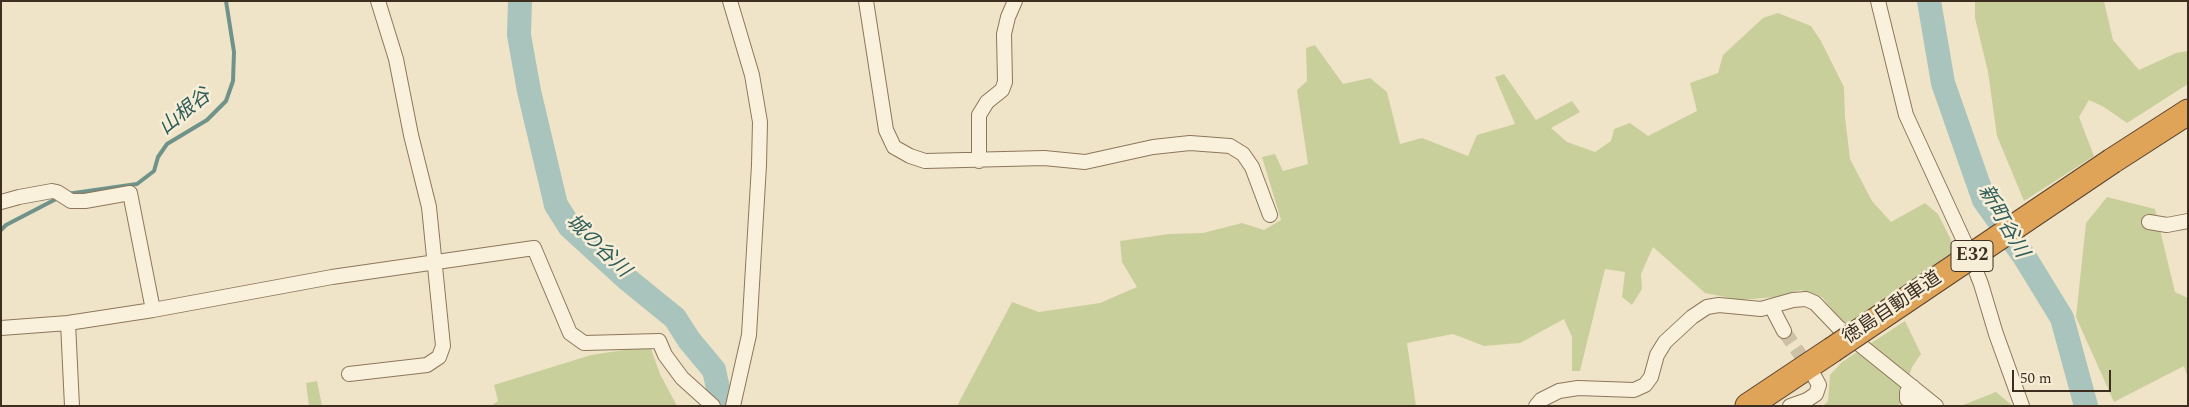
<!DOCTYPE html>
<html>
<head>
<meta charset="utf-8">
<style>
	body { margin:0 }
	#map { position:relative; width:2189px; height:407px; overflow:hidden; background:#f0e4c8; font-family:Spectral,serif }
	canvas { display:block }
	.frame { position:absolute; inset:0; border:2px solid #3d2e20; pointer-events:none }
	.scale { position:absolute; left:2012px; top:370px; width:99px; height:22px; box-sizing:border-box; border:2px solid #3d2e20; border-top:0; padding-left:6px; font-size:15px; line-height:18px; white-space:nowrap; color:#3d2e20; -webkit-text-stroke:4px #f7eed8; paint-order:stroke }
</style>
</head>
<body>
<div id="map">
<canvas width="2189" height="407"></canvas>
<div class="frame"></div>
<div class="scale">50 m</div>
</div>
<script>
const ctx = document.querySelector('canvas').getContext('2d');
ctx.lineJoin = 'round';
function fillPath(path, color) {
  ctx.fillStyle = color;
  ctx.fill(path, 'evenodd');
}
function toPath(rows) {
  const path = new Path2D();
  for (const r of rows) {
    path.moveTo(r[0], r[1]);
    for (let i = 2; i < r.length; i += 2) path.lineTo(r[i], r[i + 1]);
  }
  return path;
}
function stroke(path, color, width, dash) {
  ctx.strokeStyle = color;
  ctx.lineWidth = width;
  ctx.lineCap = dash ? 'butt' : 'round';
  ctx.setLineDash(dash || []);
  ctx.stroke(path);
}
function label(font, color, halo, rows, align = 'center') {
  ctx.font = font + ' Spectral,"Noto Sans JP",serif';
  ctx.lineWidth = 5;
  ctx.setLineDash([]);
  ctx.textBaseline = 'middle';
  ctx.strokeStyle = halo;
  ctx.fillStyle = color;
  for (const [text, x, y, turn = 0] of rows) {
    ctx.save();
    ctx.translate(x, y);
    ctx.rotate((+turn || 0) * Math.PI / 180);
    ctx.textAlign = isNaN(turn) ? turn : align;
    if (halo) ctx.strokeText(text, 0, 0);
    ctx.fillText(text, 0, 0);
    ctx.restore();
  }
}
fillPath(toPath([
	[1975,1,2104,1,2113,40,2139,70,2176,53,2188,51,2188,84,2127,123,2104,107,2089,100,2079,117,2094,156,2024,201,1997,136,1988,72,1975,18],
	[1778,13,1811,26,1821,41,1844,87,1845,117,1850,159,1872,201,1891,222,1925,203,1938,214,1956,250,1845,325,1822,297,1801,290,1775,297,1740,300,1705,293,1653,247,1641,274,1642,289,1632,305,1622,297,1625,272,1605,269,1580,371,1572,371,1572,337,1564,319,1520,343,1484,346,1453,334,1407,343,1416,406,957,406,1012,302,1039,312,1100,303,1137,287,1122,262,1120,241,1169,234,1203,233,1242,223,1264,230,1281,220,1262,157,1275,154,1283,171,1308,164,1297,90,1307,81,1306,48,1315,45,1343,84,1370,78,1387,92,1400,144,1422,138,1468,156,1477,135,1515,124,1495,77,1504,74,1536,120,1572,101,1580,112,1551,128,1567,142,1595,152,1611,141,1614,129,1630,123,1648,136,1697,111,1690,83,1718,73,1723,55,1763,18],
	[2107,197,2155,209,2175,292,2188,298,2188,379,2184,366,2114,402,2076,317,2086,223],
	[1905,321,1921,354,1912,367,1899,406,1823,406,1828,401,1830,375,1842,362],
	[650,346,660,374,677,406,491,406,498,401,494,385,591,355],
	[317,381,322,406,309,406,306,383],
	[1996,392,2013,406,1962,406,1963,405]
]), '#c9cf9b');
stroke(toPath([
	[67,194,137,184,154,171,158,157,167,144,207,120,226,101,233,81,234,52,226,1],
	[1,230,6,225,58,198]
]), '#6f938a', 4);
stroke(toPath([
	[520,1,519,35,529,91,556,205,570,227,627,279,675,318,689,340,714,370,722,406],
	[1929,1,1943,83,1984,200,2024,256,2062,318,2086,406]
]), '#a9c4bc', 24);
stroke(toPath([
	[1784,331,1812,372]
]), '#ccc0a6', 14, [14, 7]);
const minor = toPath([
	[730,1,752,75,760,122,759,165,749,335,733,406],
	[866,1,886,130,894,147,910,156,925,161,1044,158,1085,162,1153,147,1190,143,1230,146,1243,154,1252,167,1270,215],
	[1878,1,1906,115,1965,243,1981,284,1996,334,2022,406],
	[979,161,979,115,987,102,1002,90,1005,82,1004,34,1008,17,1015,1],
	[1,202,19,197,52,191,57,192,71,201,85,201,130,193,153,310],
	[2149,222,2167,225,2188,221],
	[1771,306,1784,331],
	[68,323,72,406],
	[1,328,68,323,153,310,332,277,534,248,570,333,584,343,659,341,665,355,682,378,713,406],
	[349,374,427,365,439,357,443,346,429,207,411,135,396,59,378,1],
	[1913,387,1907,392,1907,399,1918,406],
	[1536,406,1541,400,1559,391,1578,388,1634,390,1645,385,1651,377,1657,355,1665,342,1692,317,1707,307,1719,305,1761,309,1793,300,1806,299,1815,303,1838,327,1936,406],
	[1790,406,1807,400,1816,394,1819,385,1814,376]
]);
const motorway = toPath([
	[2112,161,2188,112],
	[1748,406,1832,350]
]);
stroke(minor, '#8d765c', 16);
stroke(motorway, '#5b4430', 27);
stroke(minor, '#faf1dc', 14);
stroke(motorway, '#e0a458', 25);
const motorwayBridge = toPath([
	[1832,350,2112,161]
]);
stroke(motorwayBridge, '#5b4430', 27, []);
stroke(motorwayBridge, '#e0a458', 25);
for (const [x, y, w] of [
	[1972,256,42]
]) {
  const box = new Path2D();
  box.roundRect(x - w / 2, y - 15.5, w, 31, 4);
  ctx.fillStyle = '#f7eed8';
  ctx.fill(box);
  stroke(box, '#3d2e20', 1);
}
label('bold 18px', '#3d2e20', null, [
	["E32",1972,256]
]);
label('19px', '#3d2e20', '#f7eed8', [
	["徳島自動車道",1893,309,-34]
]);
label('italic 20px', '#2f5d5a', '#f7eed8', [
	["山根谷",186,113,-39],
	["新町谷川",2002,222,60],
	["城の谷川",597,247,44]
]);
</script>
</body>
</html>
